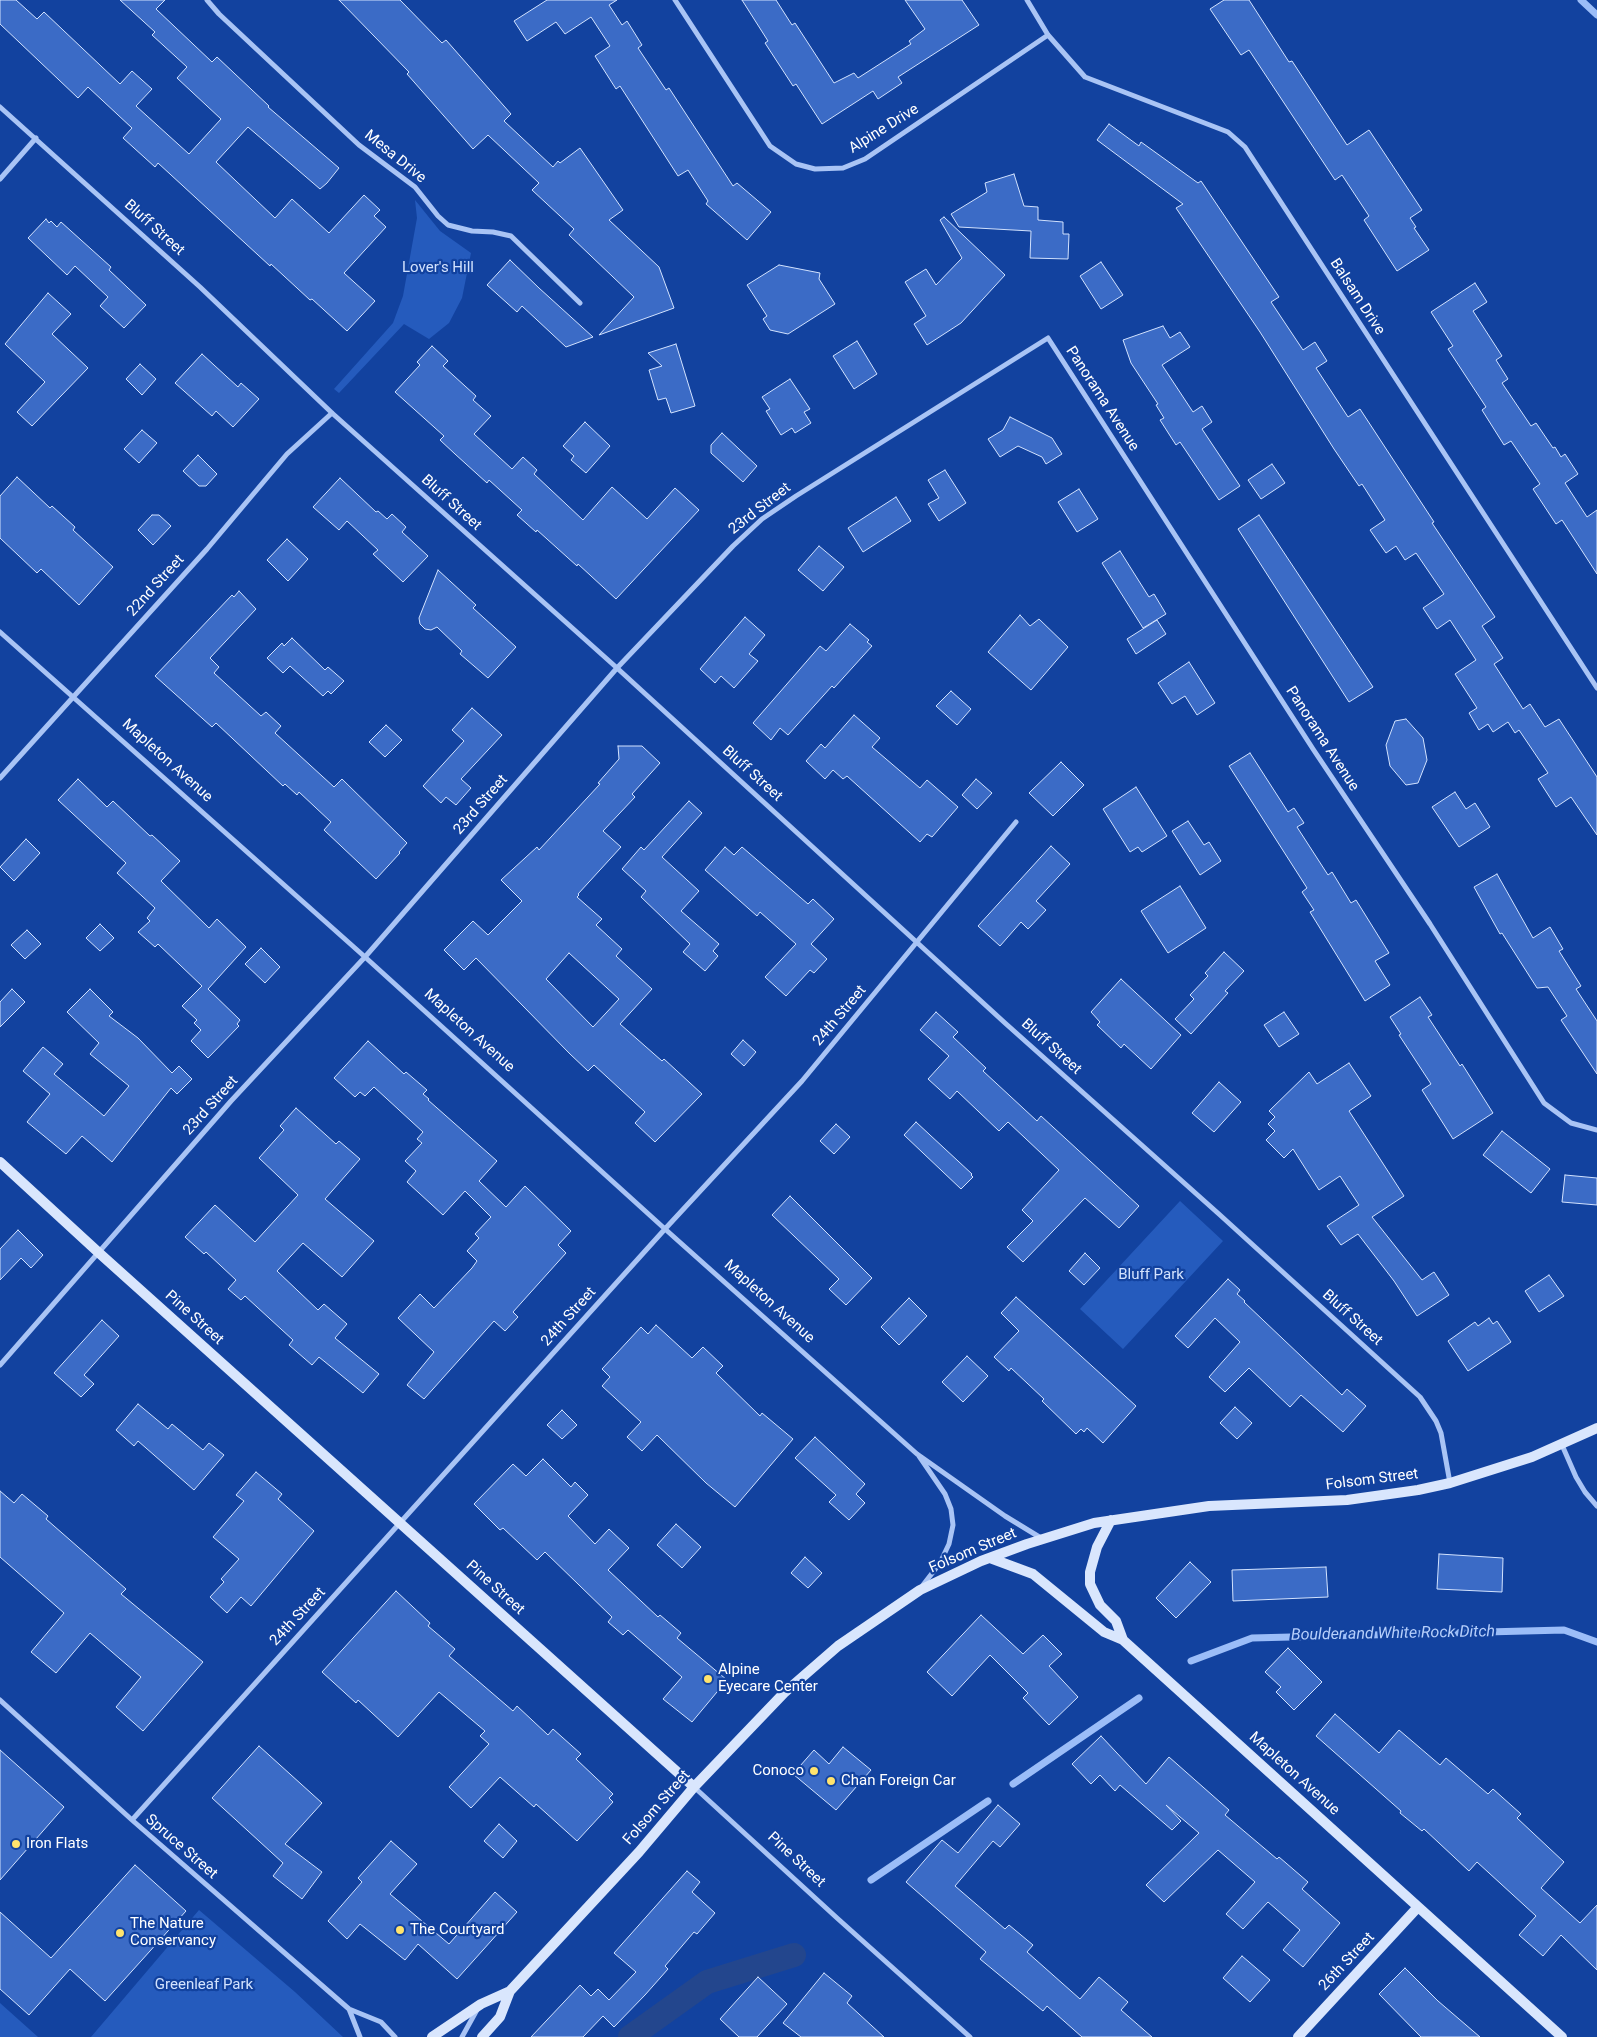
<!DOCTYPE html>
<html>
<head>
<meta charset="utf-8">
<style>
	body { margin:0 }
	canvas { display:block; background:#12429f }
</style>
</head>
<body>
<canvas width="1597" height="2037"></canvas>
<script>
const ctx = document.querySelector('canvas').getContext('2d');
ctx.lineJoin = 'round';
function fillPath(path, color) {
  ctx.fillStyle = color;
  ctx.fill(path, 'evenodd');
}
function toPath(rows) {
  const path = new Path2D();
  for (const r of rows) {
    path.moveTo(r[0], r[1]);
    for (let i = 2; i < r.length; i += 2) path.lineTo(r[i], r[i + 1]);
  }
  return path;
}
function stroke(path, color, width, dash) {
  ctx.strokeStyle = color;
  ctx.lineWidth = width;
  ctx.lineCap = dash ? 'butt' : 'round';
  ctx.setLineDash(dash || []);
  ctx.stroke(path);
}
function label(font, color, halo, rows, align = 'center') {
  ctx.font = font + ' Roboto,sans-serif';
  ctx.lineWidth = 4.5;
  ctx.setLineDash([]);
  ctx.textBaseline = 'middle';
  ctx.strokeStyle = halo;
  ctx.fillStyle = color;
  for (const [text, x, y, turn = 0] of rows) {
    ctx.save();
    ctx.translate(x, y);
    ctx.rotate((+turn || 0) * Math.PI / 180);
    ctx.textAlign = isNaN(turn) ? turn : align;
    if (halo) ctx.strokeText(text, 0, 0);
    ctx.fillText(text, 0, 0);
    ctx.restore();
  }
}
fillPath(toPath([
	[415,200,440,231,471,253,462,298,449,323,429,339,404,324,339,393,334,389,393,323,403,296,417,218],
	[1180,1201,1223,1241,1123,1349,1080,1309],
	[199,1910,295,1992,343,2037,91,2037],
	[0,2003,38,2037,0,2037]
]), '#255bbd');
stroke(toPath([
	[1581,0,1597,15],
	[1191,1661,1252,1638,1564,1630,1597,1642],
	[1013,1784,1139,1698],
	[871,1880,988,1801]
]), '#9bbdf8', 7);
stroke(toPath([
	[630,2037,707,1982,794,1955]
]), '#23468d', 24);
const building = toPath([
	[0,0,16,0,37,19,44,12,120,84,132,71,152,89,136,106,189,154,221,119,177,78,187,67,152,35,155,32,120,0,165,0,156,9,212,62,217,57,269,106,268,107,339,168,327,183,320,189,248,127,216,162,275,218,292,199,329,233,364,195,380,210,374,216,386,227,344,273,375,301,347,331,312,299,310,300,271,264,270,266,158,163,155,167,123,138,132,128,88,87,78,98,0,24,0,0],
	[339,0,400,0,442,43,446,40,511,114,504,121,553,167,558,161,560,163,580,148,623,210,609,220,659,267,674,308,599,335,634,297,569,235,574,229,532,190,539,183,488,135,473,149,407,74,409,72,339,0],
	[547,0,617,0,609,5,622,25,627,21,642,45,638,48,666,90,669,88,733,186,737,183,771,212,747,240,706,204,708,201,688,170,678,176,620,86,616,89,595,56,610,46,591,17,565,34,556,22,527,41,514,21,547,0],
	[742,0,776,0,792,25,795,23,834,83,854,73,858,78,911,44,909,41,925,29,905,0,962,0,979,25,898,77,902,83,878,99,873,91,822,124,796,84,793,86,765,43,768,41,742,0],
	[1224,0,1249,0,1289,62,1292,61,1347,145,1369,130,1422,210,1410,218,1416,227,1414,228,1429,250,1397,271,1364,220,1369,216,1342,175,1335,180,1249,50,1241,55,1210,9,1224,0],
	[1109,124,1139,146,1141,142,1198,183,1201,181,1279,297,1271,302,1303,350,1315,342,1327,361,1316,368,1348,417,1360,409,1434,522,1432,523,1495,617,1482,626,1503,658,1494,664,1523,709,1530,704,1545,727,1559,719,1597,777,1597,835,1571,797,1556,807,1538,779,1548,773,1519,730,1515,733,1508,722,1493,732,1488,724,1479,730,1469,713,1477,708,1455,674,1476,660,1450,620,1437,629,1423,608,1444,594,1416,553,1405,560,1396,546,1386,553,1370,530,1385,520,1362,484,1359,486,1334,449,1260,332,1176,208,1183,204,1097,140,1109,124],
	[1014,174,1024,206,1038,207,1038,220,1063,222,1063,234,1069,234,1068,259,1030,258,1031,231,959,227,951,214,987,192,985,183,1014,174],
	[944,217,1005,275,961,323,927,345,914,324,926,316,905,282,926,269,936,285,962,258,940,220,944,217],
	[46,219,49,223,51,221,57,227,61,222,111,267,109,270,146,305,124,328,100,306,108,297,75,266,67,275,28,238,46,219],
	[510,260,539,288,593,337,566,347,522,306,517,312,487,285,510,260],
	[1101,262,1123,295,1101,309,1080,276,1101,262],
	[779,265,820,273,819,279,835,304,788,334,770,330,763,319,767,316,747,285,779,265],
	[1475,283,1487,302,1473,311,1502,356,1496,360,1508,379,1502,383,1531,426,1536,423,1553,448,1555,447,1561,457,1565,454,1578,474,1565,483,1587,517,1597,510,1597,574,1562,520,1556,524,1533,489,1540,484,1511,441,1504,445,1482,410,1486,407,1448,349,1453,346,1431,312,1475,283],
	[48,293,71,314,52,334,88,368,32,426,17,412,45,382,5,344,48,293],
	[1163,326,1170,338,1180,332,1190,347,1162,365,1193,412,1202,406,1212,422,1202,429,1240,486,1219,500,1180,442,1176,445,1160,420,1164,418,1156,405,1158,404,1131,363,1123,340,1163,326],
	[857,341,877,374,854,389,833,356,857,341],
	[676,344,695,406,671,413,666,398,658,400,649,370,662,366,648,353,676,344],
	[432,346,448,361,443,366,476,396,473,400,491,416,474,434,512,469,523,457,537,470,534,474,583,520,612,487,647,519,675,488,699,510,616,599,578,564,577,566,537,530,536,532,517,515,522,510,489,480,487,483,455,454,440,440,444,436,395,392,420,365,417,362,432,346],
	[202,354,238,387,241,383,259,399,233,427,216,411,212,416,175,383,202,354],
	[140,364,156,379,142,395,126,379,140,364],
	[790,379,810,409,804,412,811,423,795,433,792,428,781,435,766,411,770,409,762,397,790,379],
	[1010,417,1052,438,1062,454,1046,464,1042,457,1018,446,1000,457,988,439,1003,430,1010,417],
	[585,422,610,446,586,473,571,460,574,456,563,446,585,422],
	[142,430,157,443,139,463,124,449,142,430],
	[722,433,757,466,743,482,711,453,711,445,722,433],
	[198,455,217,474,206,486,199,486,183,471,198,455],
	[1272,464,1285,483,1261,499,1248,480,1272,464],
	[945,470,966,503,939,521,928,504,939,498,928,480,945,470],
	[17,477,50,508,52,506,75,527,73,530,113,567,79,605,41,569,37,573,0,538,0,496,17,477],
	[340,478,376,512,378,511,387,519,392,514,406,527,402,532,428,556,403,582,373,554,378,550,347,521,339,530,313,507,340,478],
	[1079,489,1098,519,1077,532,1058,502,1079,489],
	[896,497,911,521,863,552,848,528,896,497],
	[152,515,159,515,171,526,153,545,138,530,152,515],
	[1259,515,1373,687,1349,702,1238,529,1259,515],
	[287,539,308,559,288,581,267,560,287,539],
	[819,546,844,567,823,591,798,570,819,546],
	[1120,551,1149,597,1154,594,1166,614,1143,628,1102,563,1120,551],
	[438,570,476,605,473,608,516,647,488,678,460,654,462,651,437,627,431,630,425,629,420,624,419,618,438,570],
	[239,591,256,609,210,658,219,667,214,673,261,716,266,712,281,726,275,733,334,787,342,779,407,843,399,852,400,853,376,879,324,830,331,822,299,792,297,795,285,784,283,786,216,723,212,727,155,676,232,595,234,597,239,591],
	[1020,615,1030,626,1039,619,1068,647,1031,690,988,652,1020,615],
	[745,617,765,635,749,654,758,661,734,688,721,676,715,683,700,669,745,617],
	[1157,620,1166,634,1136,654,1127,639,1157,620],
	[850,624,869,640,867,642,872,646,834,688,832,686,788,735,780,728,771,740,753,723,820,646,826,651,850,624],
	[292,638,325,670,328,667,344,681,331,694,328,691,323,696,290,666,283,673,267,658,282,643,284,646,292,638],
	[1189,662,1215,703,1197,715,1185,696,1172,704,1158,683,1189,662],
	[951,691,971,709,957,725,936,706,951,691],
	[472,708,502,735,461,779,471,788,456,805,446,797,441,803,423,786,464,741,452,730,472,708],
	[854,715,880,738,872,747,920,788,927,780,958,807,932,837,927,834,920,842,847,776,843,779,833,770,825,779,806,761,821,744,825,748,854,715],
	[1406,719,1423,738,1427,760,1418,783,1406,785,1390,766,1386,745,1395,721,1406,719],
	[386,725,402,740,385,757,369,742,386,725],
	[618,746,642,746,660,763,632,794,635,797,603,831,621,847,578,894,579,895,577,897,602,919,596,925,622,949,616,956,652,989,620,1024,662,1061,664,1059,702,1094,655,1142,635,1123,645,1112,594,1065,588,1071,570,1054,476,958,464,970,444,950,473,921,488,935,522,901,501,880,537,847,539,850,600,784,598,783,619,759,618,746],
	[569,953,619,999,593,1027,546,979,569,953],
	[1250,753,1288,812,1294,808,1304,823,1297,827,1328,875,1332,872,1351,903,1356,900,1389,953,1375,961,1390,985,1365,1001,1310,912,1314,910,1302,892,1307,888,1229,766,1250,753],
	[1061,762,1084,785,1053,816,1029,793,1061,762],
	[78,779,107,807,113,801,150,836,152,835,180,861,161,881,209,928,217,919,246,947,208,989,240,1020,237,1024,239,1026,208,1058,191,1041,201,1030,194,1023,197,1020,182,1006,202,986,158,944,155,947,138,932,150,921,147,918,155,908,117,873,126,863,58,800,78,779],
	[976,779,992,793,977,809,962,795,976,779],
	[1136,787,1167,836,1142,852,1138,847,1130,852,1103,809,1136,787],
	[1455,792,1466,809,1475,803,1490,827,1459,847,1432,807,1455,792],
	[689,801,702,813,662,857,699,891,681,911,719,944,713,951,718,956,705,971,683,952,690,944,641,897,646,891,622,869,641,847,644,850,689,801],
	[1188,821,1204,845,1209,842,1221,861,1200,875,1172,831,1188,821],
	[26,839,40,853,14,881,0,867,26,839],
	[1051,846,1070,864,1036,901,1046,910,1028,929,1021,922,1000,946,978,926,1051,846],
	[725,847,734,855,742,847,808,904,813,899,834,919,811,944,827,959,814,973,810,970,786,996,765,977,796,944,760,912,757,916,705,870,725,847],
	[1497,874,1533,938,1550,927,1563,949,1559,951,1581,986,1576,989,1597,1021,1597,1074,1561,1020,1567,1016,1548,987,1537,988,1502,933,1500,934,1474,887,1497,874],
	[1180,886,1206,928,1168,953,1141,911,1180,886],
	[100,924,114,938,100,951,86,938,100,924],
	[27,930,41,944,25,959,11,945,27,930],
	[261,948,280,967,265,983,245,964,261,948],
	[1224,952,1244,971,1225,991,1228,993,1191,1034,1175,1019,1194,999,1190,995,1208,976,1205,973,1224,952],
	[1121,979,1181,1035,1151,1069,1124,1044,1121,1048,1097,1025,1100,1022,1091,1012,1121,979],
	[12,989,25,1002,0,1027,0,1002,12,989],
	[90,989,113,1012,109,1016,138,1038,172,1073,179,1066,192,1079,177,1094,171,1088,112,1162,82,1136,66,1154,27,1122,50,1094,23,1071,43,1047,63,1064,54,1074,104,1116,129,1086,90,1054,99,1043,67,1012,90,989],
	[1420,997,1432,1015,1428,1017,1460,1066,1462,1064,1493,1113,1453,1139,1422,1090,1431,1084,1399,1035,1401,1034,1390,1017,1420,997],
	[936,1012,958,1032,953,1037,986,1068,983,1071,1037,1121,1041,1116,1139,1206,1119,1228,1085,1198,1023,1262,1007,1247,1033,1221,1022,1210,1059,1170,1008,1122,999,1131,957,1091,950,1099,928,1079,949,1056,920,1030,936,1012],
	[1284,1012,1299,1034,1279,1047,1264,1025,1284,1012],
	[743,1040,756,1052,744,1066,731,1054,743,1040],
	[368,1041,404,1074,406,1072,427,1090,423,1094,429,1099,428,1100,497,1161,479,1181,506,1207,525,1186,571,1231,558,1245,566,1253,513,1312,518,1317,505,1331,494,1321,424,1399,407,1385,434,1352,398,1318,420,1294,434,1308,472,1268,477,1261,467,1251,479,1238,475,1234,491,1217,465,1191,443,1215,407,1182,416,1171,405,1161,422,1143,417,1139,423,1132,374,1087,365,1096,360,1092,355,1097,334,1078,368,1041],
	[1349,1063,1371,1096,1349,1111,1404,1196,1372,1217,1422,1280,1434,1272,1449,1295,1417,1316,1394,1281,1358,1234,1341,1245,1327,1226,1359,1205,1340,1176,1319,1190,1293,1149,1284,1158,1266,1140,1275,1131,1268,1124,1275,1117,1269,1111,1309,1072,1317,1084,1349,1063],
	[1219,1082,1241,1102,1214,1132,1192,1113,1219,1082],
	[296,1108,336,1144,339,1141,360,1159,325,1199,374,1241,342,1277,303,1243,277,1271,318,1310,324,1304,347,1324,335,1338,379,1374,363,1393,319,1357,312,1365,289,1345,293,1340,245,1296,241,1300,228,1289,236,1280,206,1252,204,1254,185,1237,215,1205,255,1242,298,1195,259,1158,284,1130,280,1126,296,1108],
	[916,1122,972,1174,971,1175,973,1177,961,1189,904,1135,916,1122],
	[836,1124,850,1137,834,1154,820,1141,836,1124],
	[1502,1131,1550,1169,1531,1193,1483,1155,1502,1131],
	[1565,1175,1597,1178,1597,1205,1562,1202,1565,1175],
	[790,1196,872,1278,846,1305,829,1289,839,1279,772,1215,790,1196],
	[18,1230,43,1255,31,1268,21,1258,0,1280,0,1249,18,1230],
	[1085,1253,1100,1268,1084,1285,1069,1271,1085,1253],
	[1549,1275,1564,1296,1539,1312,1525,1291,1549,1275],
	[1228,1279,1240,1290,1237,1294,1245,1301,1244,1302,1342,1395,1347,1389,1366,1406,1343,1432,1301,1395,1290,1407,1249,1368,1225,1392,1209,1377,1240,1342,1215,1318,1188,1348,1175,1336,1228,1279],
	[1016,1297,1136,1406,1103,1443,1087,1428,1084,1432,1081,1429,1076,1434,1042,1401,1044,1399,1011,1368,1009,1371,994,1357,1019,1331,1001,1313,1016,1297],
	[909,1298,927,1316,899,1345,881,1327,909,1298],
	[1489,1318,1493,1324,1497,1321,1511,1342,1468,1371,1448,1341,1475,1322,1478,1326,1489,1318],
	[102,1320,119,1336,84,1375,94,1384,81,1397,54,1373,102,1320],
	[656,1325,692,1358,703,1347,723,1366,716,1373,760,1416,762,1413,793,1439,735,1507,706,1483,657,1435,642,1451,627,1437,641,1422,602,1386,610,1377,602,1369,641,1327,648,1334,656,1325],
	[967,1356,988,1376,963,1402,942,1382,967,1356],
	[138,1404,168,1429,172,1424,203,1450,209,1443,224,1455,194,1490,138,1441,134,1446,116,1430,138,1404],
	[1235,1407,1252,1423,1237,1439,1220,1423,1235,1407],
	[562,1410,577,1425,562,1439,547,1425,562,1410],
	[815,1437,865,1484,856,1494,865,1503,849,1520,829,1502,836,1495,795,1458,815,1437],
	[543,1459,571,1487,575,1482,588,1495,568,1516,595,1544,609,1529,629,1548,608,1570,658,1617,660,1615,681,1633,677,1638,727,1680,692,1722,663,1699,682,1677,628,1630,623,1635,608,1622,612,1617,545,1552,537,1560,503,1528,500,1530,474,1504,513,1464,526,1476,543,1459],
	[256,1472,282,1494,278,1499,314,1531,251,1606,241,1597,227,1613,210,1597,224,1582,221,1579,239,1559,213,1537,244,1501,236,1495,256,1472],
	[0,1491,14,1503,22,1494,48,1516,46,1519,126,1589,121,1594,203,1662,143,1731,116,1707,141,1677,90,1633,56,1673,31,1652,64,1613,0,1557,0,1491],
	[676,1524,701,1547,682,1568,657,1545,676,1524],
	[1439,1554,1503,1558,1502,1592,1437,1589,1439,1554],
	[805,1557,822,1573,808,1588,791,1573,805,1557],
	[1190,1562,1211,1582,1176,1618,1156,1598,1190,1562],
	[1326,1567,1328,1597,1233,1601,1232,1570,1326,1567],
	[396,1591,430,1623,428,1626,455,1649,449,1656,513,1711,517,1706,548,1735,553,1729,581,1754,576,1759,613,1794,609,1798,613,1802,577,1841,536,1804,534,1807,500,1777,471,1808,449,1787,489,1744,480,1736,485,1731,439,1692,398,1737,358,1700,356,1703,322,1672,396,1591],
	[981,1615,1023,1654,1043,1635,1062,1654,1049,1666,1078,1697,1049,1725,1023,1698,1028,1693,990,1655,952,1696,927,1672,981,1615],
	[1288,1648,1322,1682,1294,1710,1276,1692,1281,1687,1265,1672,1288,1648],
	[1335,1714,1379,1753,1399,1730,1440,1765,1446,1758,1488,1794,1493,1789,1521,1814,1517,1818,1564,1862,1541,1888,1580,1923,1597,1905,1597,1970,1561,1935,1543,1956,1519,1935,1536,1916,1477,1862,1469,1871,1424,1829,1422,1831,1400,1813,1401,1811,1316,1736,1335,1714],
	[1101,1736,1146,1784,1169,1757,1229,1810,1225,1815,1277,1859,1279,1857,1308,1882,1302,1889,1340,1923,1303,1967,1283,1950,1300,1930,1268,1902,1243,1929,1226,1914,1255,1882,1218,1850,1164,1902,1146,1885,1199,1833,1166,1805,1181,1821,1172,1830,1120,1785,1115,1791,1100,1775,1091,1784,1072,1764,1101,1736],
	[259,1746,322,1803,285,1844,322,1872,302,1899,273,1876,283,1863,212,1798,259,1746],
	[843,1747,871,1770,836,1810,793,1774,814,1750,829,1764,843,1747],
	[0,1750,64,1807,0,1880,0,1750],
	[998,1805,1020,1824,1000,1847,993,1841,955,1886,1005,1929,1009,1925,1033,1945,1027,1952,1080,1999,1099,1977,1128,2002,1121,2010,1152,2037,1082,2037,1047,2006,1043,2011,980,1959,986,1952,906,1882,942,1840,958,1853,998,1805],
	[499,1824,517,1841,503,1858,484,1841,499,1824],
	[391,1841,417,1864,390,1894,449,1944,495,1892,517,1912,457,1979,418,1944,405,1960,360,1924,347,1939,328,1921,362,1882,358,1878,391,1841],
	[135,1865,186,1911,105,2001,70,1969,29,2015,0,1989,0,1912,51,1958,135,1865],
	[687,1871,700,1882,692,1892,715,1913,697,1934,694,1932,665,1966,668,1969,645,1995,614,2027,603,2016,583,2037,531,2037,580,1985,591,1996,598,1989,609,2000,636,1972,614,1953,687,1871],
	[1242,1956,1270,1980,1250,2002,1223,1978,1242,1956],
	[1405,1968,1438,2001,1480,2037,1421,2037,1379,1994,1405,1968],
	[824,1973,852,1996,847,2003,884,2037,801,2037,783,2023,824,1973],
	[758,1977,787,2004,757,2037,739,2037,720,2019,758,1977]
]);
fillPath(building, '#3b6bc6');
stroke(building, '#d2e2fe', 1);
stroke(toPath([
	[207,0,219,14,359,145,415,187,438,216,448,225,472,231,493,232,511,236,580,303],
	[675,0,770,146,796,164,815,169,843,168,865,159,1048,35],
	[1027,0,1048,35,1085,77,1228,132,1245,147,1597,688],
	[0,107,200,287,332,413,617,668,1005,1023,1220,1215,1420,1397,1436,1421,1441,1433,1450,1483],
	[0,179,36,138],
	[0,632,365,957,665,1229,917,1454,1005,1516,1041,1538],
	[0,778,207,549,287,454,332,413],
	[0,1365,231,1101,365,957,617,668,733,546,762,519,796,496,1048,338,1313,749,1430,924,1544,1103,1571,1123,1597,1130],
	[1562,1445,1576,1477,1585,1492,1597,1506],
	[919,1456,945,1494,951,1509,953,1525,949,1544,940,1563,923,1585],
	[0,1700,132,1820,349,2009,381,2022,395,2037],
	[694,1787,837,1918,970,2037],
	[132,1820,665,1229,802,1081,1016,822],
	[349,2009,360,2037],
	[462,2037,478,2008]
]), '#a9c4f5', 5);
stroke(toPath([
	[0,1162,98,1252,694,1787],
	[1111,1520,1097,1547,1090,1572,1090,1584,1100,1605,1116,1621,1123,1640],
	[990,1558,1033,1574,1104,1632,1123,1640,1562,2037],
	[432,2037,481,2004,510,1991],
	[482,2037,500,2017,510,1991,639,1852,694,1787,784,1693,838,1646,920,1590,981,1561,1027,1544,1094,1523,1209,1506,1347,1500,1418,1490,1450,1483,1532,1457,1597,1428],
	[1298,2037,1418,1907]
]), '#d9e6fd', 10);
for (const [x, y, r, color] of [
	[708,1679,5,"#ffe36d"],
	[814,1771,5,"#ffe36d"],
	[831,1781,5,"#ffe36d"],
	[16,1844,5,"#ffe36d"],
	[400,1930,5,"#ffe36d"],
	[120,1933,5,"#ffe36d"]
]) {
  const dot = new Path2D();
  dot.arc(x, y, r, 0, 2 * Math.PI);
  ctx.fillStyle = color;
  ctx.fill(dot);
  stroke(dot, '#12429f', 2);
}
label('15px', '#fff', '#12429f', [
	["Alpine Drive",884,129,-32],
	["Mesa Drive",395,157,39],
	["Bluff Street",154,228,42],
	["Balsam Drive",1357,297,57],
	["Panorama Avenue",1102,399,57],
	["Bluff Street",451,503,42],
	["23rd Street",760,509,-38],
	["22nd Street",156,586,-48],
	["Panorama Avenue",1322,739,57],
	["Mapleton Avenue",167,761,42],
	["Bluff Street",752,774,42],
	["23rd Street",481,805,-49],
	["24th Street",840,1016,-50],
	["Mapleton Avenue",469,1031,42],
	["Bluff Street",1051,1047,42],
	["23rd Street",211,1106,-48],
	["Mapleton Avenue",769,1302,42],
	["24th Street",569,1317,-48],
	["Pine Street",194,1318,42],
	["Bluff Street",1352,1318,42],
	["Folsom Street",1372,1480,-7],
	["Folsom Street",973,1551,-23],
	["Pine Street",495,1588,42],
	["24th Street",298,1617,-47],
	["Mapleton Avenue",1294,1774,42],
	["Folsom Street",657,1808,-49],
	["Spruce Street",181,1847,41],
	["Pine Street",796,1860,43],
	["26th Street",1347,1962,-47]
]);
label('15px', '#d2e2fe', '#12429f', [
	["Lover's Hill",438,268],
	["Bluff Park",1151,1275],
	["Greenleaf Park",204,1985]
]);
label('15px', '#fff', '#12429f', [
	["Alpine",718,1670],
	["Eyecare Center",718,1687],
	["Conoco",804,1771,"right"],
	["Chan Foreign Car",841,1781],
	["Iron Flats",26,1844],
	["The Nature",130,1924],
	["Conservancy",130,1941],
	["The Courtyard",410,1930]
], 'left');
label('italic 16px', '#b6cffb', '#12429f', [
	["Boulder and White Rock Ditch",1393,1634,-1]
]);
</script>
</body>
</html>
